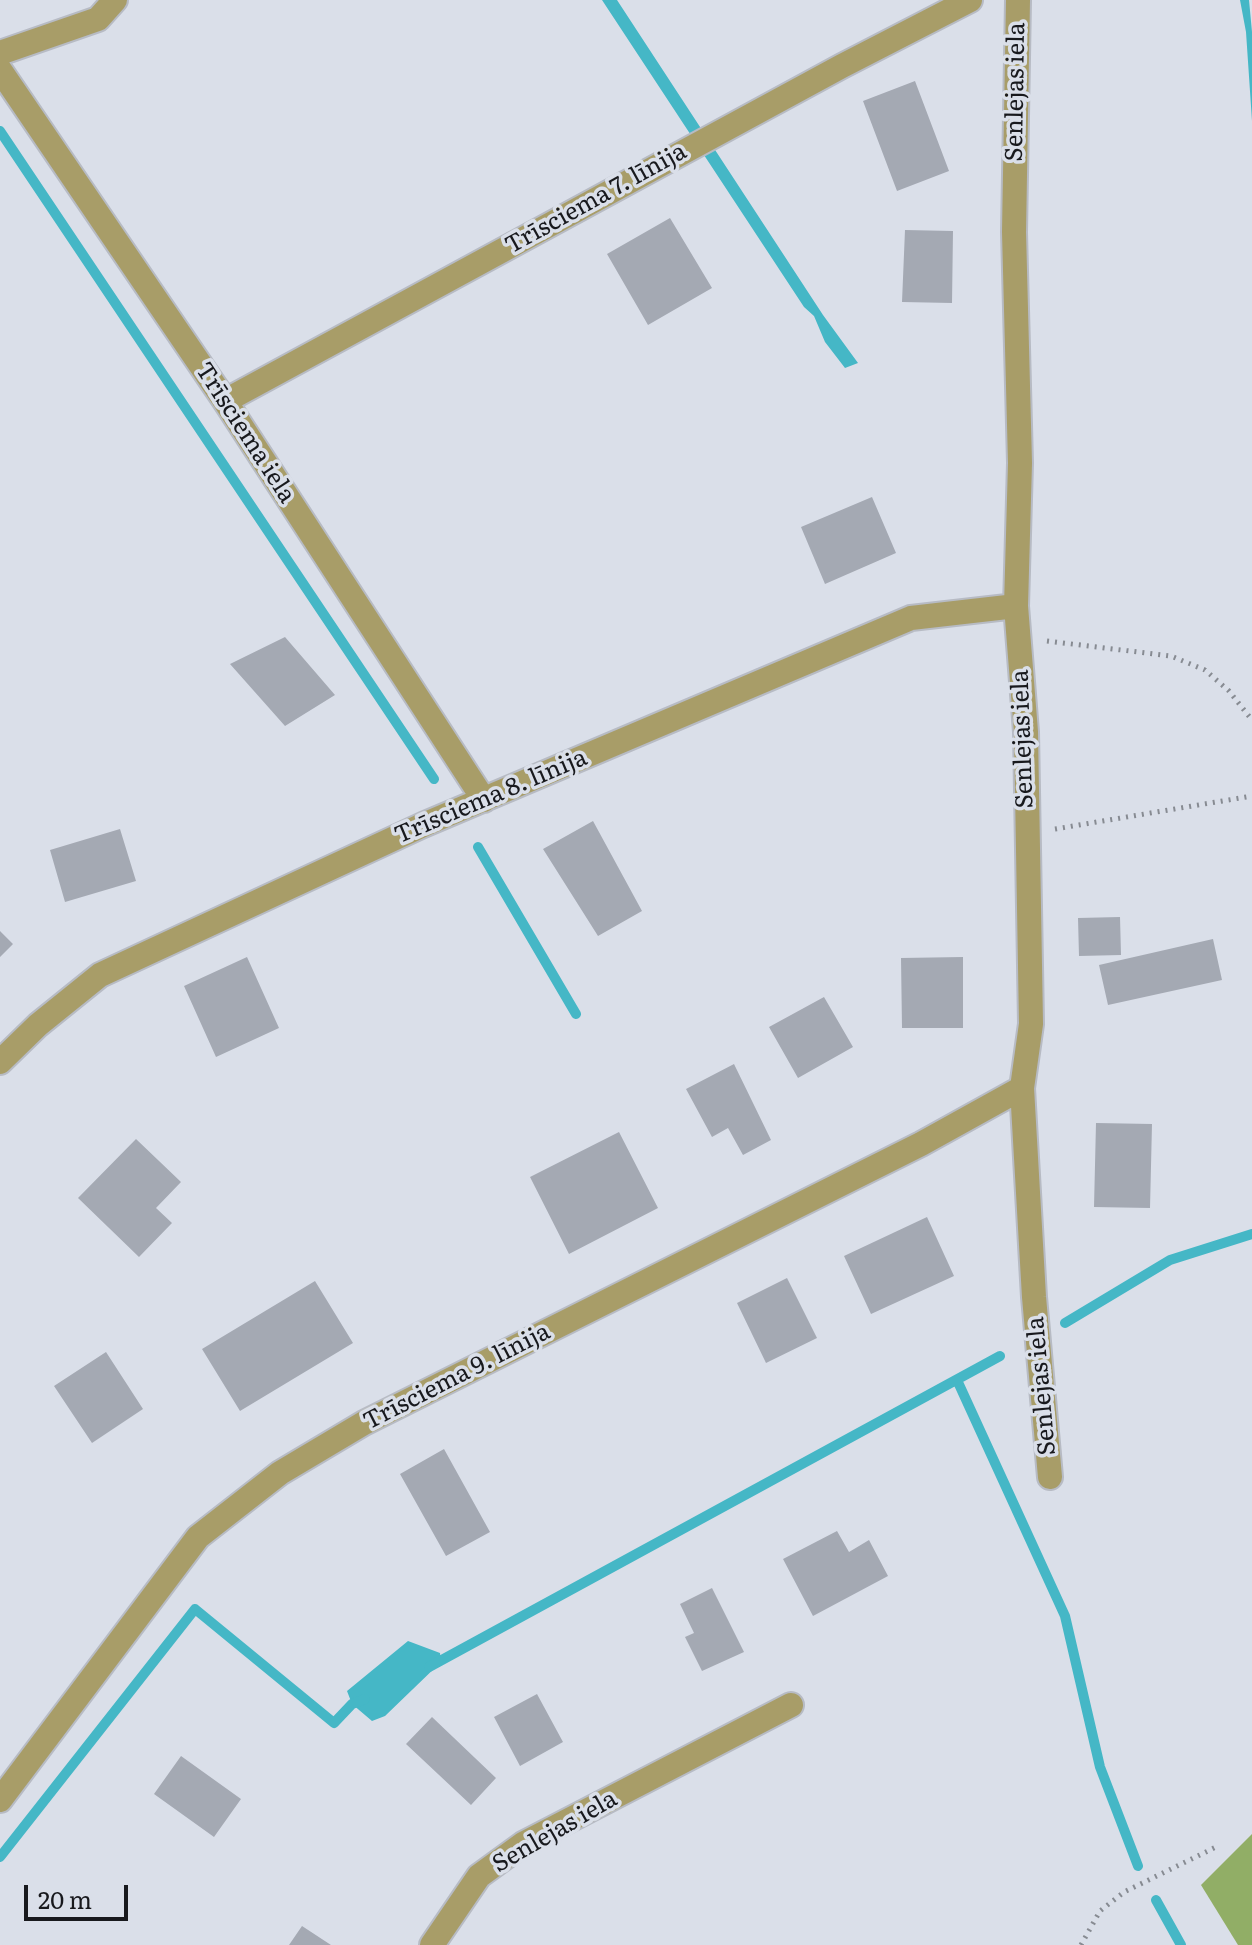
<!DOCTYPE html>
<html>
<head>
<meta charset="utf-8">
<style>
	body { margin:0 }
	#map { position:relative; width:1252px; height:1945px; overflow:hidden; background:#dadfe9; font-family:Literata,serif }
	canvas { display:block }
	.scale { position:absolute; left:24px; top:1885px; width:104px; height:36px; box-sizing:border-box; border:4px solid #18191d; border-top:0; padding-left:10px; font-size:24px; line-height:28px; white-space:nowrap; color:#18191d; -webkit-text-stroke:6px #dadfe9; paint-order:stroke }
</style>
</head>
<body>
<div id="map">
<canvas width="1252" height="1945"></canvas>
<div class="scale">20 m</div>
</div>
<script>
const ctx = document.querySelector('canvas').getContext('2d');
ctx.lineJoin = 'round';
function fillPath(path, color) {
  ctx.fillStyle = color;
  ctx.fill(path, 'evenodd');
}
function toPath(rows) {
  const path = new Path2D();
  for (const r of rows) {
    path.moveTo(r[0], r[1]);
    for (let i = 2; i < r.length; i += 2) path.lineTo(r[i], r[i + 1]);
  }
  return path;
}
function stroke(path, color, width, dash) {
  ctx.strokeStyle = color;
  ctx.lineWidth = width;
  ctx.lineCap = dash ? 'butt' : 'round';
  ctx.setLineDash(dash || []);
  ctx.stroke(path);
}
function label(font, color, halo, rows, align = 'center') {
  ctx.font = font + ' Literata,serif';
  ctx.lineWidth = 7;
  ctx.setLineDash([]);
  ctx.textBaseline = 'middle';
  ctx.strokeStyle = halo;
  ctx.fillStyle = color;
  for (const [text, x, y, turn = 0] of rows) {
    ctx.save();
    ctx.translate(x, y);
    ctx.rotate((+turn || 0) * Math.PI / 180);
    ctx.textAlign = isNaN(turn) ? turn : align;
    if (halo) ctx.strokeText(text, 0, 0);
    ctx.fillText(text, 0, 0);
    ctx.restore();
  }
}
fillPath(toPath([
	[1252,1834,1252,1945,1238,1945,1201,1885]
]), '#91ae66');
fillPath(toPath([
	[602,0,617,0,823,315,858,363,845,368,825,342,814,316,804,307],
	[1240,0,1249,0,1252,32,1252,121,1246,32],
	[408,1641,440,1653,441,1662,385,1716,372,1721,352,1704,347,1691]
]), '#45b7c6');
stroke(toPath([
	[0,131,434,779],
	[478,847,576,1014],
	[1065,1323,1170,1260,1252,1234],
	[957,1380,1065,1616,1100,1767,1138,1866],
	[429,1667,1000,1356],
	[0,1857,195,1609,334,1723,352,1704,365,1699],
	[1156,1900,1181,1945]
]), '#45b7c6', 10);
fillPath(toPath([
	[915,81,949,171,897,191,863,101],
	[670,218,712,288,648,325,607,254],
	[905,230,953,231,952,303,902,302],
	[872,497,896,553,825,584,801,527],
	[285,637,335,695,285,726,230,664],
	[593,821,642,911,598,936,543,849],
	[120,829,136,881,65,902,50,850],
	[1120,917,1121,955,1079,956,1078,918],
	[0,931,13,944,0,957],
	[1213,939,1222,980,1108,1005,1099,965],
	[247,957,279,1028,216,1057,184,986],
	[963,957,963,1028,902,1028,901,958],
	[824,997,853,1047,798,1078,769,1027],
	[734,1064,771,1140,743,1155,728,1128,712,1137,686,1089],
	[1096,1123,1152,1124,1150,1208,1094,1207],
	[619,1132,658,1208,569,1254,530,1177],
	[136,1139,181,1182,156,1208,172,1223,139,1257,78,1198],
	[927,1217,954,1276,871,1314,844,1256],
	[787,1278,817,1338,766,1363,737,1303],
	[315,1281,353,1343,240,1411,202,1349],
	[106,1352,143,1409,92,1443,54,1386],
	[444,1449,490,1532,446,1556,400,1474],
	[837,1531,849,1552,869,1540,888,1576,813,1616,783,1559],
	[712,1588,744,1652,702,1671,685,1637,694,1633,680,1604],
	[537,1694,563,1742,520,1766,494,1717],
	[432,1717,496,1778,471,1805,406,1744],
	[181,1756,241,1799,214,1837,154,1794],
	[302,1926,331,1945,289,1945]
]), '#a4a9b3');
const minor = toPath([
	[1018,0,1014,232,1020,463,1016,606,1026,732,1031,1024,1022,1088,1034,1297,1050,1477],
	[0,53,98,19,115,0],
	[0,70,225,401,484,800],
	[225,401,842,66,970,0],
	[0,1062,38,1025,100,975,423,825,911,618,1016,606],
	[0,1800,198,1537,280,1473,364,1423,921,1144,1022,1088],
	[432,1945,479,1876,523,1844,791,1705]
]);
stroke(minor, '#b7bbc4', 28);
stroke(toPath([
	[1047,641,1171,656,1205,670,1229,691,1252,720],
	[1055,829,1252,796],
	[1081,1945,1100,1911,1124,1892,1216,1847]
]), '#878b92', 5, [2, 6]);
stroke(minor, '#a89d68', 24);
label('24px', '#18191d', '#dadfe9', [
	["Senlejas iela",1016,92,-89],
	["Trīsciema 7. līnija",596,199,-29],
	["Trīsciema iela",245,433,57],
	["Senlejas iela",1023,739,-92],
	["Trīsciema 8. līnija",491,797,-23],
	["Trīsciema 9. līnija",457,1377,-27],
	["Senlejas iela",1042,1386,-95],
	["Senlejas iela",555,1832,-30]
]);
</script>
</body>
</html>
